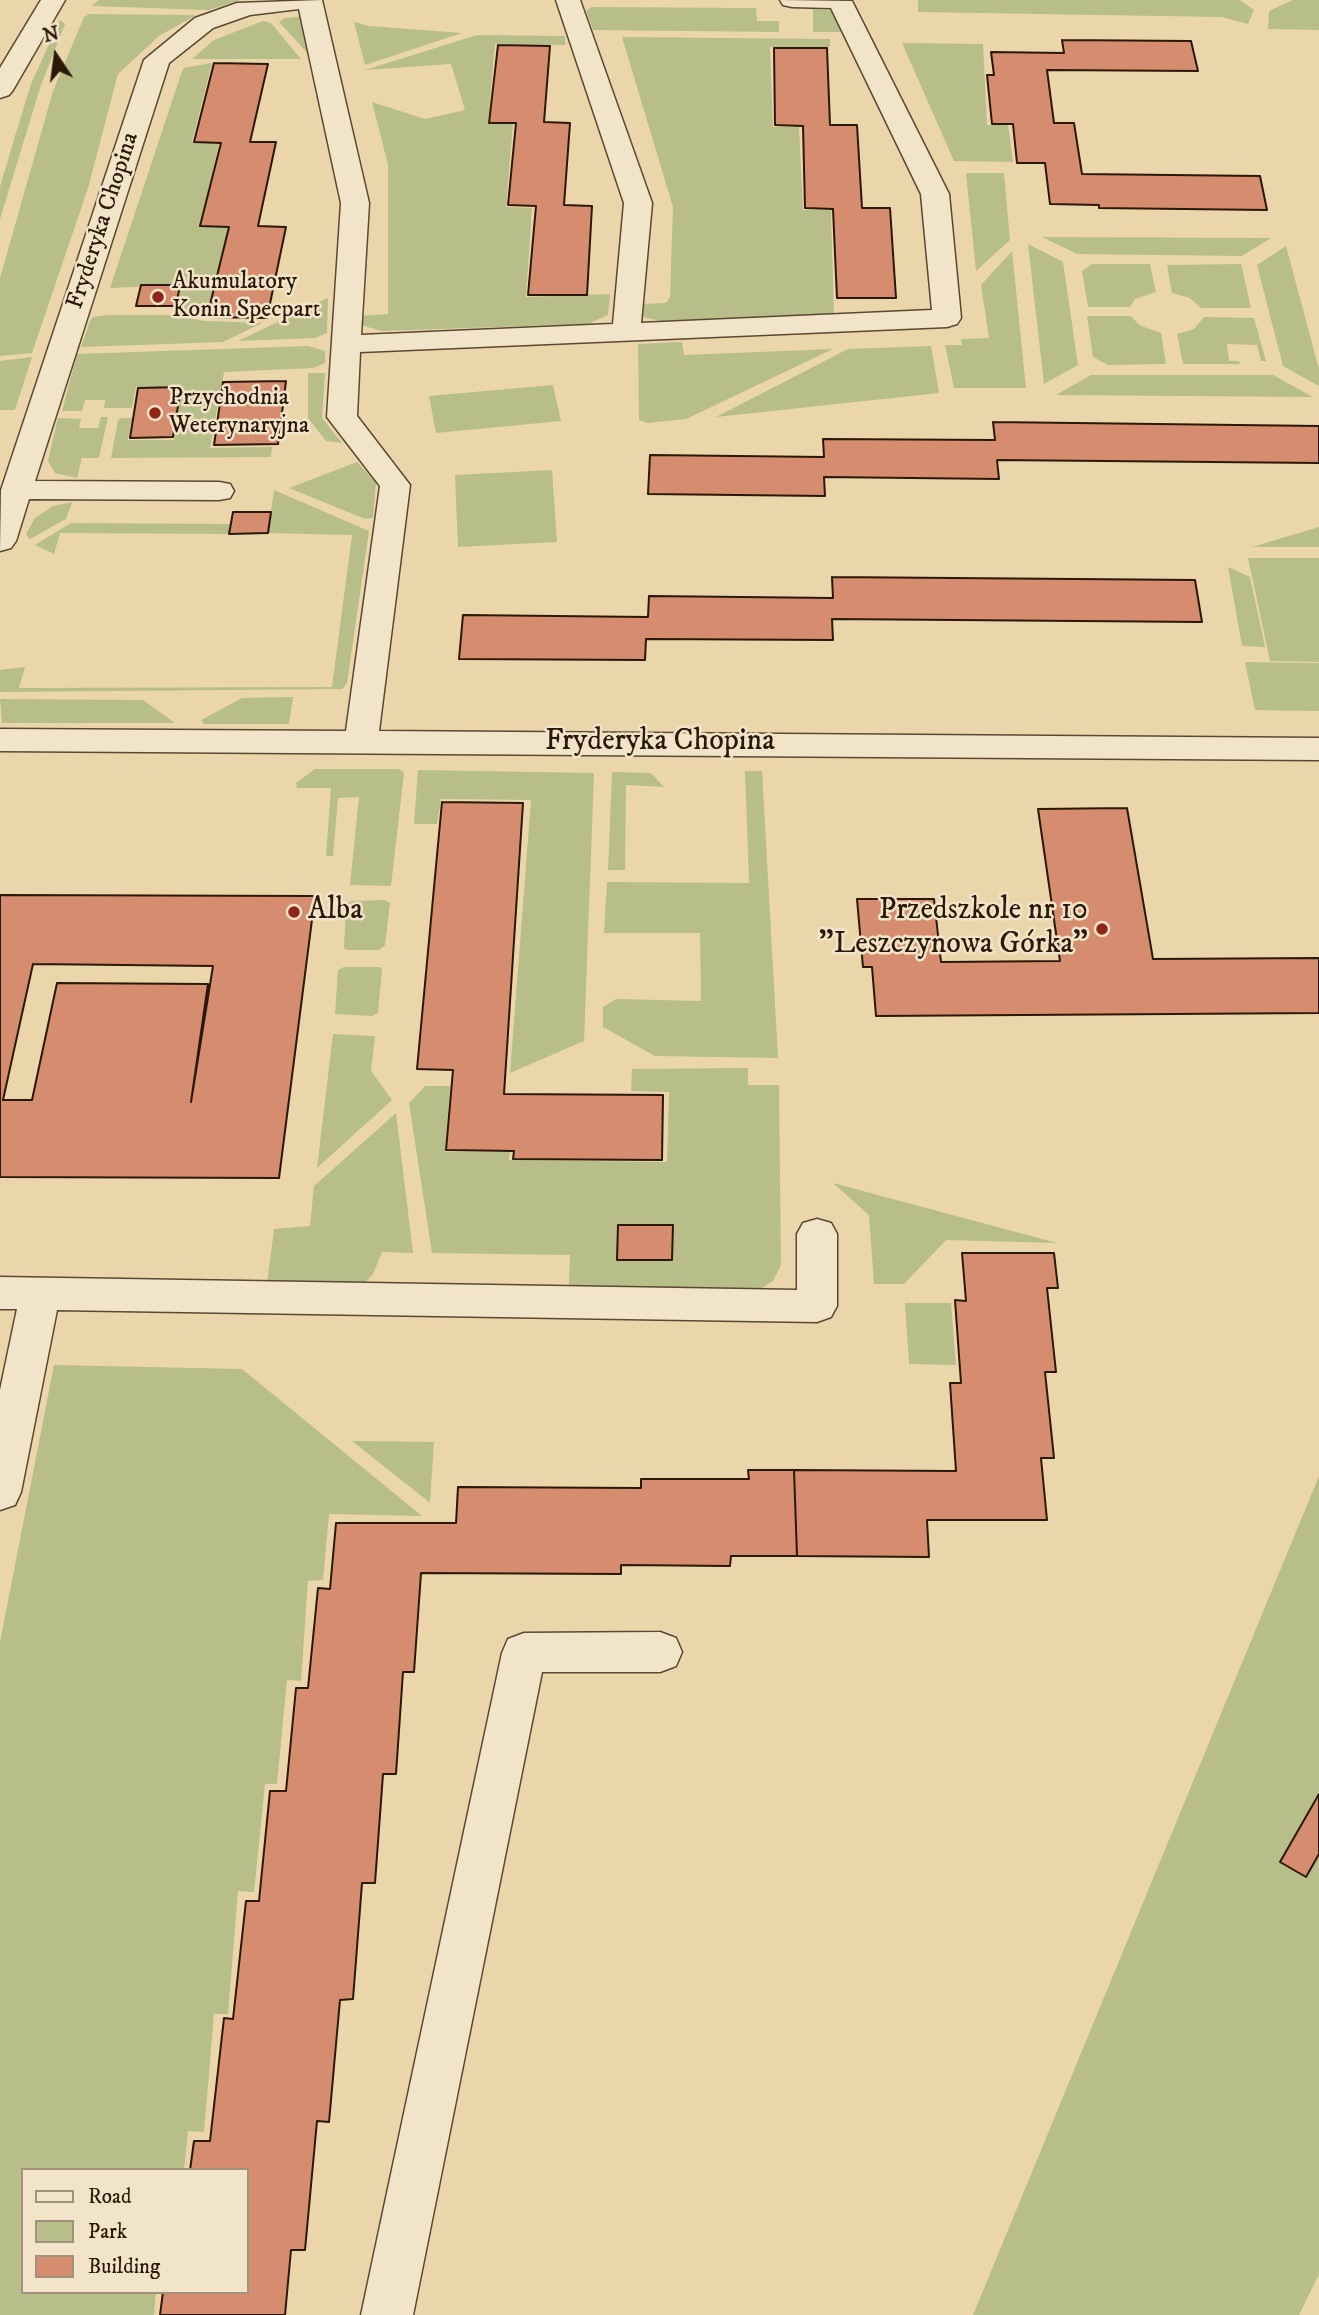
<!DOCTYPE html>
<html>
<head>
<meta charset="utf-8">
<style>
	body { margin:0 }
	#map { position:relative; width:1319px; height:2315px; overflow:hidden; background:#ebd6ab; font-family:"IM FELL DW Pica",serif }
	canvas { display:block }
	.legend { position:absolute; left:21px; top:2168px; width:228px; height:126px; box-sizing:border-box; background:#f2e4c8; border:2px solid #a2927c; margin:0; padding:9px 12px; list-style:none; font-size:21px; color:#2a1809 }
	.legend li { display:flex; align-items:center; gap:14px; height:35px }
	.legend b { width:35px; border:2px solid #a2927c }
	.north { position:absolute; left:21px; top:21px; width:70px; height:70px; -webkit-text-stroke:5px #f2e4c8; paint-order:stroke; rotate:347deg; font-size:19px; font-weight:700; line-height:28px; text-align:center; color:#2a1809 }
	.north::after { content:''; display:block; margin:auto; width:24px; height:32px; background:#2a1809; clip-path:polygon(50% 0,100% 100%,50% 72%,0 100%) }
</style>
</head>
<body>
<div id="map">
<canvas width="1319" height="2315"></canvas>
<ul class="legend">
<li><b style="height:9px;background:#f2e4c8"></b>Road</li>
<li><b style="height:19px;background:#b7be89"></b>Park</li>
<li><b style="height:19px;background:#d58c6f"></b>Building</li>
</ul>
<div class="north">N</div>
</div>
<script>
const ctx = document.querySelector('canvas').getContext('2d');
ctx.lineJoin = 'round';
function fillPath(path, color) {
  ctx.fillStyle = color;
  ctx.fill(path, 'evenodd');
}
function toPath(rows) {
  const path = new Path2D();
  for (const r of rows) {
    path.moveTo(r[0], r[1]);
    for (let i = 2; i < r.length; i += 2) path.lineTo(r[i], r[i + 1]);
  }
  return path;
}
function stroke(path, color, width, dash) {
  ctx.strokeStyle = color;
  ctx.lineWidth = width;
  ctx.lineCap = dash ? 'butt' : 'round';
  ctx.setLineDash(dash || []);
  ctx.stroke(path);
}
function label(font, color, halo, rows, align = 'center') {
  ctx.font = font + ' "IM FELL DW Pica",serif';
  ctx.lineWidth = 5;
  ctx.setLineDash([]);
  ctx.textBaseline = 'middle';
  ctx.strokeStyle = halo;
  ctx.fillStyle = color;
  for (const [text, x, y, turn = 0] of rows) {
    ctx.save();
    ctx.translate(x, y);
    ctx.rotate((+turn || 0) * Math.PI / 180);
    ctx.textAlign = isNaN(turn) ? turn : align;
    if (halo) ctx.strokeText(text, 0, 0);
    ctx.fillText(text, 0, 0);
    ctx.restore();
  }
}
fillPath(toPath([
	[99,0,240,0,209,10,92,6],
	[918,0,1240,0,1254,10,1248,24,1222,17,918,12],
	[1293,0,1319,0,1319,30,1268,29,1269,11],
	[592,7,756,8,757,21,779,21,779,32,593,30,586,11],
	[813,9,834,11,844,32,813,32],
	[89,14,196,15,159,36,118,74,88,188,32,353,0,356,0,278,53,91,84,17],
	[305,16,312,58,279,22,285,18],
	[60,20,65,24,41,85,0,219,0,187,15,136,31,84],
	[263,21,271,23,301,59,192,59,214,40],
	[354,22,369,26,462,33,365,65],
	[477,35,565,36,565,45,495,44,488,123,513,124,506,207,532,208,526,297,610,294,608,315,588,324,381,331,358,324,357,316,388,314,388,165,372,102,425,119,465,110,451,64,365,70],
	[622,37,830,39,830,47,770,47,773,127,799,127,803,210,831,210,834,315,664,322,639,316,639,304,666,303,670,297,673,207],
	[902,43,983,44,987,125,1008,125,1013,162,954,161],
	[212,63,192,142,219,144,200,226,229,227,207,317,175,310,180,285,110,288,181,74,184,68],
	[966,173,1004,173,1010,240,976,271],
	[1042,237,1271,238,1242,256,1077,254],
	[1028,244,1063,262,1078,365,1044,384],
	[1286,246,1319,369,1319,386,1283,366,1257,265],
	[1012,251,1026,388,954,388,945,345,962,345,961,339,989,338,981,285],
	[1092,264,1150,264,1156,292,1135,299,1130,307,1088,307,1082,271],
	[1241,264,1251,308,1201,308,1190,298,1172,293,1167,265],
	[328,298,327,333,315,338,238,341],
	[109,315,171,315,205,321,262,323,223,342,81,347,90,321,93,317],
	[1087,316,1131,316,1139,325,1161,333,1166,364,1108,365,1093,357],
	[1204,317,1254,318,1266,361,1261,361,1257,345,1227,344,1229,361,1239,361,1240,364,1183,364,1177,334,1194,329],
	[682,342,684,355,833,349,686,419,647,423,639,420,638,344],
	[308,346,325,351,325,363,313,368,224,372,210,448,272,447,271,457,111,458,118,420,122,418,132,418,128,440,174,440,181,387,136,387,132,408,104,408,105,400,85,400,82,411,62,411,77,354],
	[931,346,939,393,716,417,848,349],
	[32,357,15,410,0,410,0,361],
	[308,373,325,373,322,418,342,443,326,441,308,418],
	[1091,375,1273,375,1313,397,1056,395],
	[553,385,561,421,436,433,429,396],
	[101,417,108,417,99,458,82,458,77,478,55,473,48,461,58,418,81,419,79,428,98,428],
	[357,462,376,483,373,518,365,519,289,488],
	[552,470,557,542,458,547,455,475],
	[274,490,369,531,347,683,342,689,0,692,0,670,25,667,19,688,332,687,352,535,268,533],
	[72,502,66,519,30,539,26,534,35,518,53,506],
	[71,523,231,524,229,534,60,533,54,554,35,545],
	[1319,527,1319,547,1252,547],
	[1248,558,1319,558,1319,662,1270,661],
	[1228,567,1250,577,1265,647,1242,646],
	[1245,662,1319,663,1319,711,1255,710],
	[293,697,289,724,204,724,201,720,242,698],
	[0,699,143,700,175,723,2,723],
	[315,769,399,769,404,773,391,886,350,885,359,797,338,798,333,856,326,856,331,788,297,788,296,783],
	[418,770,594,773,584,1041,510,1073,531,800,441,799,437,824,414,824],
	[745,771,762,771,778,1058,655,1056,603,1027,603,1007,616,999,701,1001,700,933,604,933,607,882,749,883],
	[612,772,651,773,664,787,626,785,625,870,608,870],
	[384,900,390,903,385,945,379,950,347,950,344,948,346,904,352,901],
	[344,967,380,967,382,970,378,1013,372,1016,335,1014,338,970],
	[333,1034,375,1036,371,1071,392,1100,317,1168],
	[748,1068,748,1085,779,1085,781,1265,773,1281,762,1288,745,1291,569,1285,570,1255,432,1253,409,1103,425,1086,450,1086,445,1152,510,1152,509,1160,667,1162,669,1092,631,1091,632,1069],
	[396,1113,413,1253,382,1252,373,1274,364,1284,267,1283,274,1229,310,1226,314,1186],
	[833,1183,1057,1243,946,1240,904,1284,874,1284,869,1215],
	[905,1303,951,1303,956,1365,909,1364],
	[54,1365,242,1369,422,1516,329,1514,323,1580,308,1581,301,1681,287,1680,277,1784,265,1784,254,1892,238,1891,228,2014,214,2014,204,2132,188,2131,184,2170,23,2170,23,2292,156,2292,154,2315,0,2315,0,1642],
	[352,1441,434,1442,430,1502,429,1502],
	[1319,1476,1319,2274,1299,2315,973,2315]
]), '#b7be89');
const building = toPath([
	[1062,40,1191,41,1198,71,1047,70,1054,123,1074,123,1082,174,1260,176,1267,210,1099,208,1099,205,1050,204,1045,163,1017,163,1013,124,992,124,987,75,994,75,991,52,1064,53,1062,40],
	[498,45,550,46,544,122,570,123,564,205,592,206,587,295,528,295,536,206,508,205,516,123,489,123,498,45],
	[774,48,827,48,830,125,857,125,862,208,890,208,896,298,837,298,833,209,805,208,803,126,775,125,774,48],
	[214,63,268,64,250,142,276,142,258,226,286,227,267,318,207,317,229,227,200,226,221,143,194,142,214,63],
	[141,285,180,285,176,306,136,306,141,285],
	[286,381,278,444,214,445,223,382,286,381],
	[181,387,173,437,130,438,138,388,181,387],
	[993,422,1319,426,1319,463,997,460,999,479,824,477,825,496,648,494,650,455,824,457,823,439,995,440,993,422],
	[233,512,271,512,268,533,229,534,233,512],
	[832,577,1195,580,1202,622,832,619,833,640,646,639,645,660,459,659,463,615,648,617,649,596,833,598,832,577],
	[442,802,523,803,504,1094,663,1095,662,1160,513,1159,514,1151,446,1150,453,1070,417,1069,442,802],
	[1127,808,1153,959,1319,958,1319,1013,876,1016,872,967,863,967,857,899,934,899,941,962,1060,961,1038,809,1127,808],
	[0,895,315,896,279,1178,0,1177,0,895],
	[33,964,213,966,191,1102,208,984,57,983,32,1100,3,1100,33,964],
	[618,1225,673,1225,672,1260,617,1260,618,1225],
	[962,1253,1054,1253,1058,1288,1047,1288,1056,1372,1045,1372,1054,1458,1041,1458,1047,1520,927,1520,929,1557,797,1556,794,1470,956,1471,950,1383,961,1383,955,1300,966,1301,962,1253],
	[748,1470,794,1470,797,1556,731,1556,730,1566,621,1565,621,1574,421,1573,414,1672,403,1672,396,1774,383,1774,375,1883,362,1883,353,1999,340,2000,329,2122,317,2121,305,2250,291,2250,285,2315,160,2315,163,2292,247,2292,247,2170,190,2170,194,2141,210,2141,224,2018,233,2019,246,1901,259,1901,270,1791,286,1791,296,1688,308,1688,318,1588,330,1589,336,1523,456,1523,458,1487,641,1488,641,1479,749,1479,748,1470],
	[1319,1794,1319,1854,1306,1877,1280,1862,1319,1794]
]);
fillPath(building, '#d58c6f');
stroke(building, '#2a1809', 2);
const minor = toPath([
	[41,0,65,0,13,90,9,95,0,98,0,68,41,0],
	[322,0,369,203,361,335,613,324,624,203,556,0,580,0,652,203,641,323,932,310,921,194,831,8,792,7,783,5,780,0,852,1,949,194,961,318,957,324,947,327,360,352,357,416,410,485,379,731,1319,738,1319,760,0,751,0,729,346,731,380,486,327,417,341,203,299,9,250,15,213,28,169,63,35,481,219,482,230,484,234,491,230,498,219,500,29,499,16,541,11,548,0,551,1,490,144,60,195,18,237,3,322,0],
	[817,1219,831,1223,837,1234,837,1306,831,1317,817,1322,57,1310,21,1492,15,1505,0,1510,0,1390,17,1309,0,1309,0,1277,797,1290,797,1234,803,1223,817,1219],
	[660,1632,676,1638,682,1652,676,1666,660,1672,542,1672,413,2315,361,2315,502,1653,508,1639,524,1633,660,1632]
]);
stroke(minor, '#5a4832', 3);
fillPath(minor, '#f2e4c8');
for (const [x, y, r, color] of [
	[158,297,7,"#8f2418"],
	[155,413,7,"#8f2418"],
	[294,912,7,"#8f2418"],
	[1102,929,7,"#8f2418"]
]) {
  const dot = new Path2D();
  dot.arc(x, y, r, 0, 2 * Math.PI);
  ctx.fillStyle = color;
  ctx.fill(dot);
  stroke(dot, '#f2e4c8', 2.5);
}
label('24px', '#2a1809', '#f2e4c8', [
	["Fryderyka Chopina",104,221,-72]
]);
label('24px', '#2a1809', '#f2e4c8', [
	["Akumulatory",172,283],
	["Konin Specpart",172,311],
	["Przychodnia",169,399],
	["Weterynaryjna",169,427]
], 'left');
label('30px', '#2a1809', '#f2e4c8', [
	["Fryderyka Chopina",660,743]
]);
label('30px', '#2a1809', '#f2e4c8', [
	["Alba",308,912],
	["Przedszkole nr 10",1088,912,"right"],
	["\"Leszczynowa Górka\"",1088,946,"right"]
], 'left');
</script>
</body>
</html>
